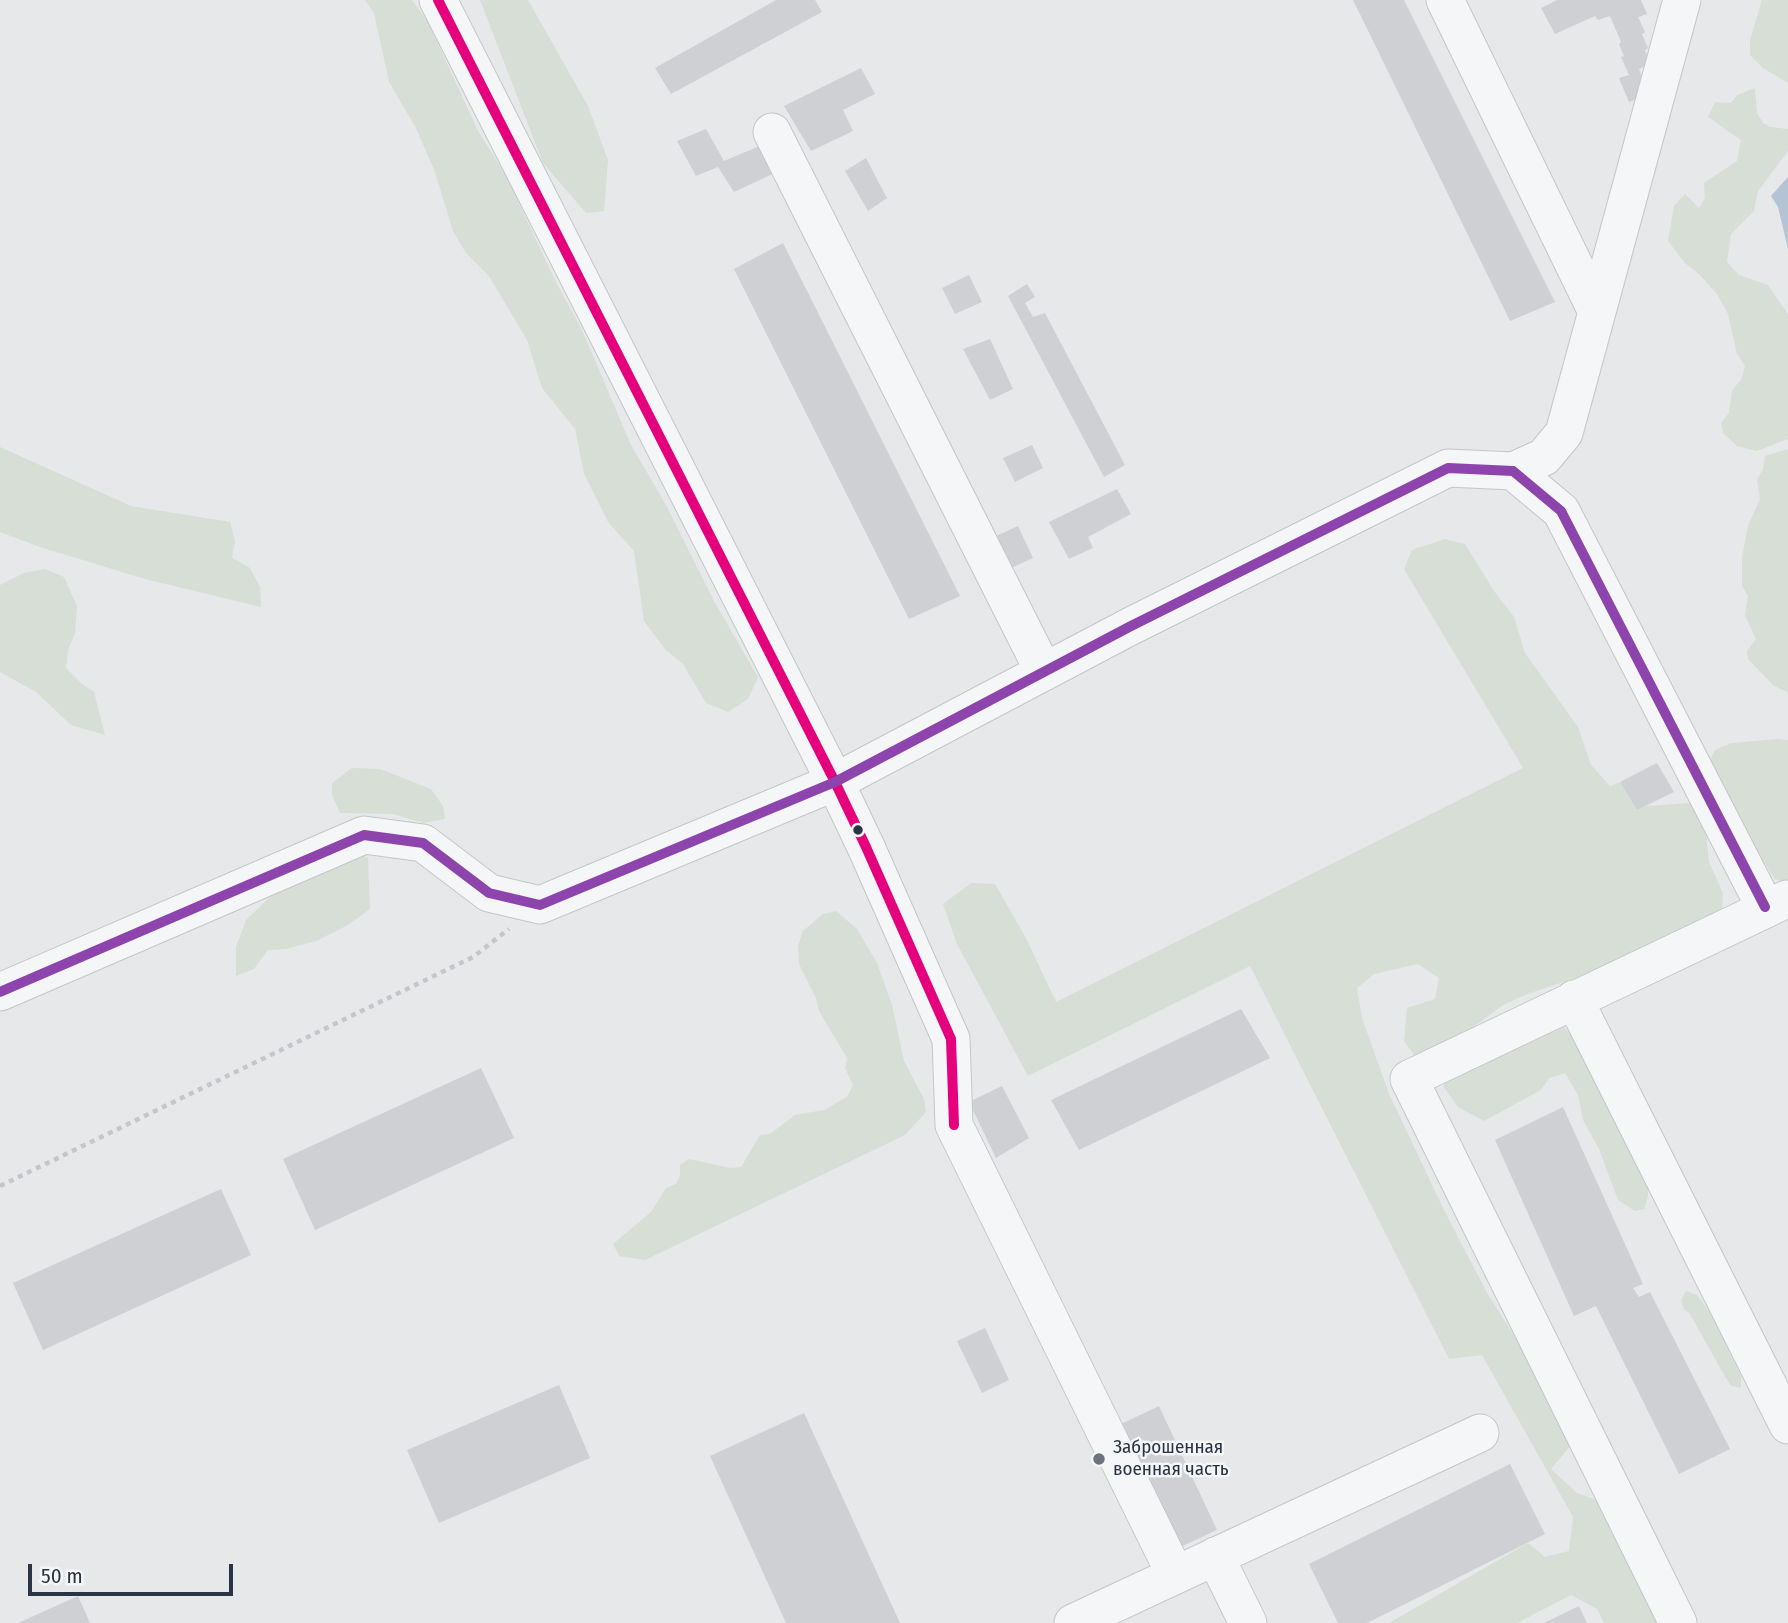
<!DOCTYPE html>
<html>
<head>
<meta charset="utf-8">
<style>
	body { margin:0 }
	#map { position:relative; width:1788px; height:1623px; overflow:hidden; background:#e6e8ea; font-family:"Fira Sans Condensed",sans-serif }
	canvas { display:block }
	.scale { position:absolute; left:28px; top:1564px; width:205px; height:32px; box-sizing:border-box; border:4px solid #2b3445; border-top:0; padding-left:9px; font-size:21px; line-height:24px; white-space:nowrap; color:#2b3445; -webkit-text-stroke:5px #f4f6f9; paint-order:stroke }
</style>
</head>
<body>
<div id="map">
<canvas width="1788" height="1623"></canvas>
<div class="scale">50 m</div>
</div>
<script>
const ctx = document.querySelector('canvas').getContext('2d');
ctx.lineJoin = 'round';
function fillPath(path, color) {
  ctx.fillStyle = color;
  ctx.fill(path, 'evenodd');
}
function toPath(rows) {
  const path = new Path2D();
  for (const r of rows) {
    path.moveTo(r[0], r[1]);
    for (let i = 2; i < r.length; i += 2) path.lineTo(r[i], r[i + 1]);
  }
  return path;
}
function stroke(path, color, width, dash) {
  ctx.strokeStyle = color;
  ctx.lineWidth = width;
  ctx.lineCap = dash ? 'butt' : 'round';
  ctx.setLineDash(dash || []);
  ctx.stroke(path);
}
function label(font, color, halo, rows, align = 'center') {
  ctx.font = font + ' "Fira Sans Condensed",sans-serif';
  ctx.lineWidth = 5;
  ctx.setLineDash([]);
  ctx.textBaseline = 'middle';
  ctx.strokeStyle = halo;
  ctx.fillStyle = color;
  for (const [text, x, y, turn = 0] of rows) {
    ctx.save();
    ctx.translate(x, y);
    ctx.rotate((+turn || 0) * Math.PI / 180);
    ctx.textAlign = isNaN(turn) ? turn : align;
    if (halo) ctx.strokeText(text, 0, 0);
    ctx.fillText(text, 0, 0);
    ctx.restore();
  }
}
fillPath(toPath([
	[365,0,412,0,428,22,478,131,505,174,556,282,582,330,631,445,666,505,715,603,758,677,748,699,728,712,706,703,683,664,665,649,644,621,634,551,608,522,584,474,575,429,542,388,527,340,489,276,466,253,453,231,435,172,416,128,389,82,374,13],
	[480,0,528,0,588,106,608,160,604,211,586,213,543,163],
	[1762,0,1788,0,1788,83,1763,68,1750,55,1750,40],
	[1755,88,1757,113,1763,123,1770,127,1788,129,1788,151,1758,191,1754,211,1731,234,1727,262,1739,275,1768,285,1788,314,1788,439,1757,451,1737,446,1723,433,1721,423,1729,413,1732,390,1741,380,1745,366,1737,354,1728,314,1717,294,1700,275,1685,263,1668,241,1674,206,1685,194,1699,208,1705,198,1704,183,1737,161,1741,140,1708,117,1715,102,1731,103,1737,95],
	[0,447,131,506,230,522,235,541,232,558,250,568,260,587,261,607,145,579,40,547,0,532],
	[1788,449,1788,692,1774,686,1748,659,1747,651,1756,639,1745,615,1748,596,1742,586,1742,557,1748,526,1760,499,1757,480,1763,469,1765,456],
	[1445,539,1465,544,1494,591,1514,617,1525,653,1578,727,1591,765,1610,786,1620,782,1637,810,1646,806,1690,803,1705,823,1709,862,1723,893,1722,912,1606,968,1527,994,1503,1005,1446,1047,1417,1059,1404,1041,1407,1008,1435,999,1439,978,1418,964,1374,974,1357,988,1362,1018,1389,1094,1444,1210,1487,1293,1537,1372,1572,1444,1551,1469,1577,1493,1602,1502,1662,1623,1604,1623,1597,1609,1571,1595,1517,1623,1389,1623,1528,1543,1545,1557,1569,1551,1573,1517,1482,1355,1449,1359,1250,966,1028,1076,957,944,943,904,971,883,995,884,1026,938,1056,1002,1523,768,1404,569,1412,550],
	[45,569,64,577,77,606,75,633,68,650,66,668,82,684,94,692,105,735,71,725,36,692,0,672,0,585,24,573],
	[1778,739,1788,740,1788,883,1775,879,1751,842,1707,765,1715,750,1731,743],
	[352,768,380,769,431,789,443,806,445,819,423,823,393,814,340,813,332,795,332,783],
	[356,852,368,858,370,909,348,925,316,941,286,949,268,950,254,969,236,976,236,947,246,920,286,882],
	[836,911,857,929,877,963,892,1005,904,1061,924,1099,926,1112,905,1135,645,1260,619,1256,613,1244,651,1212,666,1188,676,1184,680,1175,680,1165,689,1159,730,1168,741,1167,760,1135,770,1134,795,1115,824,1110,847,1097,853,1085,845,1068,847,1058,819,1011,816,998,799,964,798,946,803,931,823,914],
	[1564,1027,1579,1045,1648,1178,1648,1196,1644,1209,1635,1211,1618,1200,1599,1149,1583,1120,1578,1095,1565,1073,1549,1078,1541,1090,1484,1121,1458,1107,1443,1086,1450,1073,1541,1033],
	[1686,1291,1697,1295,1710,1313,1741,1376,1741,1388,1731,1386,1724,1375,1690,1314,1684,1309,1681,1300]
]), '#d6ded6');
fillPath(toPath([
	[1788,177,1788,249,1778,207,1771,196]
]), '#b4c4d5');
fillPath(toPath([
	[776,0,815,0,822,12,671,94,655,68],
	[1353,0,1404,0,1555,302,1510,321],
	[1557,0,1641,0,1647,14,1638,17,1645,32,1642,34,1648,48,1645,50,1650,64,1639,69,1648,94,1629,102,1619,78,1629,75,1621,57,1624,56,1619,44,1621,42,1610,16,1598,20,1595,16,1555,34,1541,8],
	[861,68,875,94,843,110,853,131,811,151,784,106],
	[706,129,724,161,762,145,777,172,734,192,718,167,696,176,677,141],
	[866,158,887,198,868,211,845,171],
	[783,243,960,596,909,619,734,269],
	[969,275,982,302,955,314,942,288],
	[1027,284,1035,297,1025,303,1033,317,1045,313,1125,465,1104,477,1008,296],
	[990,339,1013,389,990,400,963,349],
	[1032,445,1043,468,1015,482,1003,458],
	[1117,489,1131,514,1088,537,1093,548,1069,559,1049,522],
	[1018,526,1033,558,1009,569,994,537],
	[1657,763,1674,792,1637,810,1620,782],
	[1241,1009,1270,1058,1079,1150,1051,1100],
	[481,1068,514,1138,315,1230,283,1159],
	[1002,1086,1029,1138,996,1158,969,1102],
	[1563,1107,1643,1284,1633,1288,1639,1297,1650,1292,1730,1449,1679,1474,1596,1306,1574,1316,1495,1140],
	[221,1189,251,1255,43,1350,13,1283],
	[985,1328,1009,1380,982,1393,957,1341],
	[559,1385,590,1458,439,1523,407,1450],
	[1159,1406,1217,1530,1176,1549,1119,1425],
	[804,1413,900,1623,786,1623,710,1456],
	[1510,1464,1545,1534,1367,1623,1338,1623,1309,1564],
	[78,1596,90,1623,18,1623],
	[1579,1606,1587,1623,1544,1623]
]), '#ced0d3');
const minor = toPath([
	[438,0,835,782,866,847,951,1039,954,1125,1175,1574],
	[1445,0,1597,312],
	[772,132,1044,672],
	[1513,471,1544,457,1564,433,1682,0],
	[0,992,364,835,423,843,489,893,540,905,835,782,1131,626,1448,468,1513,471,1561,511,1765,907],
	[1574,999,1788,1425],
	[1215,1556,1248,1623],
	[1073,1623,1480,1433],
	[1678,1623,1409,1079,1787,899]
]);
stroke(minor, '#c4c6c8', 39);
stroke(toPath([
	[0,1186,473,957,509,929]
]), '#c5c6ca', 4.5, [5, 5]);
stroke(minor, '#f5f6f7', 37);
stroke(toPath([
	[438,0,835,782,866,847,951,1039,954,1125]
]), '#e5007d', 10);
stroke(toPath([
	[0,992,364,835,423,843,489,893,540,905,835,782,1131,626,1448,468,1513,471,1561,511,1765,907]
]), '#8e44ad', 10);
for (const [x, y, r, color] of [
	[858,830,6,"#2b3445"],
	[1099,1459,7,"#6c737f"]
]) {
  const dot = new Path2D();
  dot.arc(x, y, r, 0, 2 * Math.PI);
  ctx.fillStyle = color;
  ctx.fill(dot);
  stroke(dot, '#f4f6f9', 2.5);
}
label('19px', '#2b3445', '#f4f6f9', [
	["Заброшенная",1113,1448],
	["военная часть",1113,1470]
], 'left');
</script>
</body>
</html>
